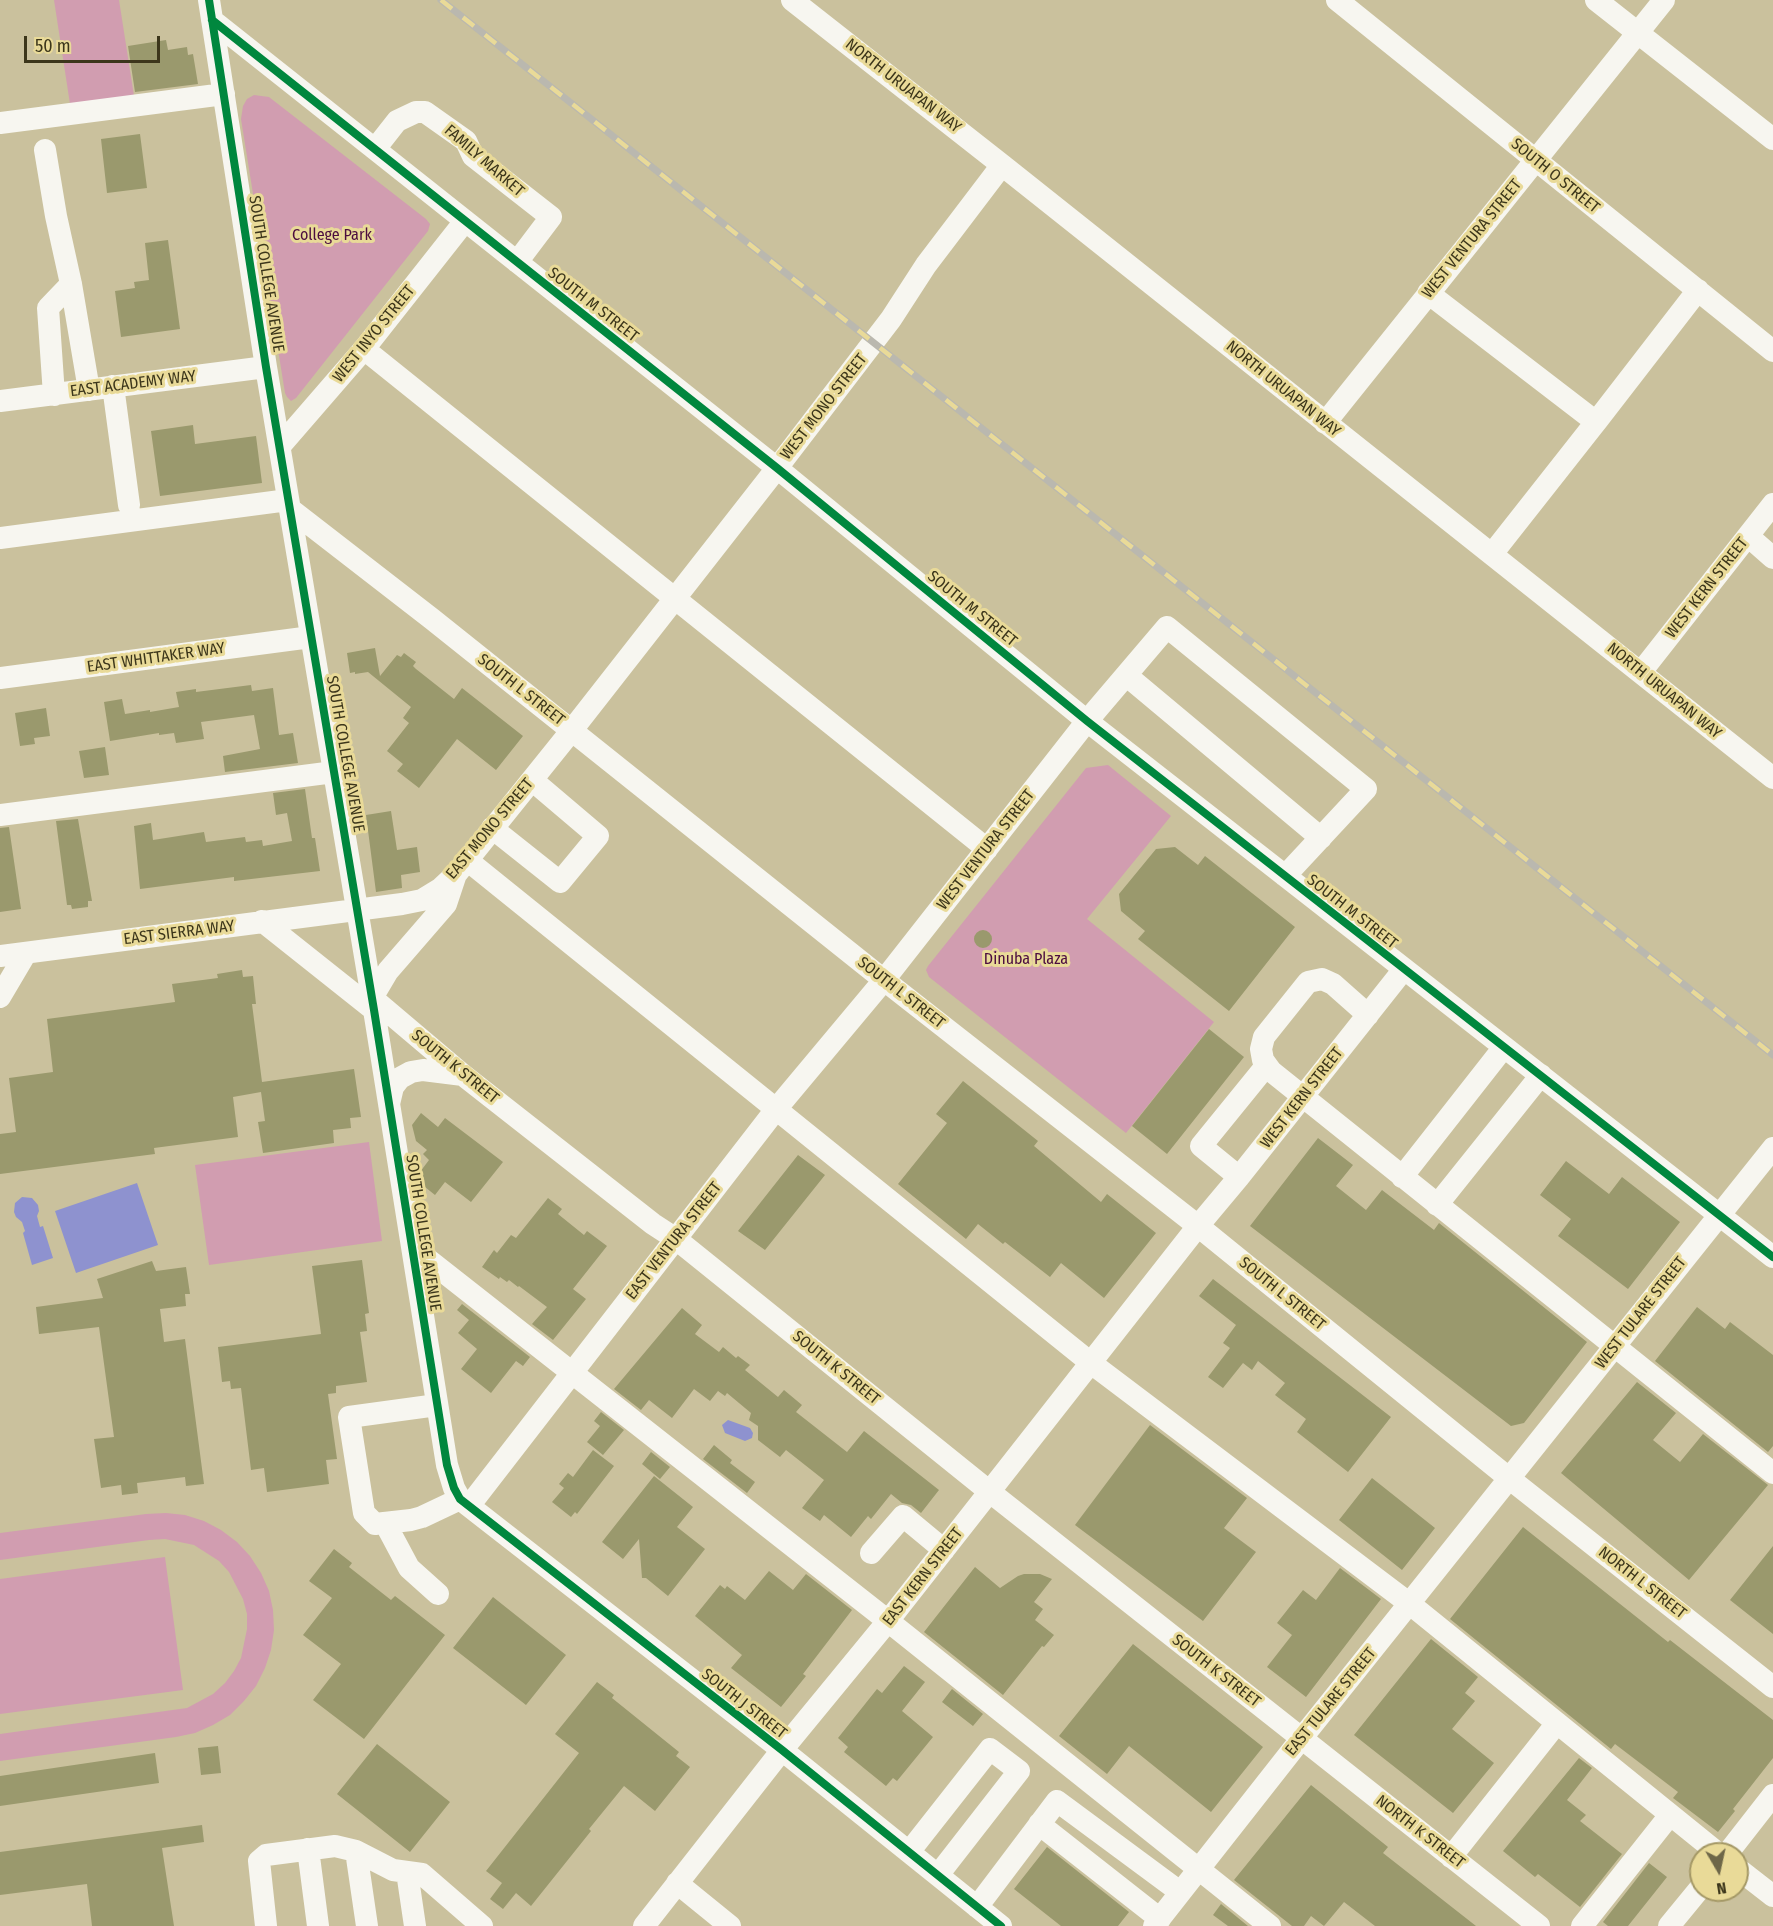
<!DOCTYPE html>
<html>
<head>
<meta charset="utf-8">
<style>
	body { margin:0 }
	#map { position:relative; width:1773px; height:1926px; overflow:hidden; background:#cac19d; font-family:"Fira Sans Condensed",sans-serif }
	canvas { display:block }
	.north { position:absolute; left:1689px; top:1842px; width:60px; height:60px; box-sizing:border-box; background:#e9da98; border:2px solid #a49866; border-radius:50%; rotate:171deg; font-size:16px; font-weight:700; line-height:24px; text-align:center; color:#3c361b }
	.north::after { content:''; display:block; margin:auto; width:21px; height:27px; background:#6e6748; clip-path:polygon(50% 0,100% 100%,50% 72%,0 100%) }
	.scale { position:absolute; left:24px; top:36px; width:136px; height:27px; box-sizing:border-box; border:3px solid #3c361b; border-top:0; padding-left:8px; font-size:18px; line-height:21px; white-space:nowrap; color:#3c361b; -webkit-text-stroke:4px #e9da98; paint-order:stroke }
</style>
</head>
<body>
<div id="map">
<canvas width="1773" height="1926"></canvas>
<div class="north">N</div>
<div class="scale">50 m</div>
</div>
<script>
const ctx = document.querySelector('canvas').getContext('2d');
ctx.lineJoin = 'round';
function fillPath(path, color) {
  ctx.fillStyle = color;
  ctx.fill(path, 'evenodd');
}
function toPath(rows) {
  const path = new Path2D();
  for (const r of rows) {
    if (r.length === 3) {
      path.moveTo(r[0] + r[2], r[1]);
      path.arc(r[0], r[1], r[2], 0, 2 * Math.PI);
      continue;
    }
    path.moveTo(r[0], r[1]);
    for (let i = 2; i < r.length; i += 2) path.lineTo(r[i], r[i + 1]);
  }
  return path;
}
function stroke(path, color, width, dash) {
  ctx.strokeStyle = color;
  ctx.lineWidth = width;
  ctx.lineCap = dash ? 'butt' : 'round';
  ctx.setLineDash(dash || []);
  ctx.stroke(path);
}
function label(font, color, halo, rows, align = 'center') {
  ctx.font = font + ' "Fira Sans Condensed",sans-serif';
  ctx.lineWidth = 6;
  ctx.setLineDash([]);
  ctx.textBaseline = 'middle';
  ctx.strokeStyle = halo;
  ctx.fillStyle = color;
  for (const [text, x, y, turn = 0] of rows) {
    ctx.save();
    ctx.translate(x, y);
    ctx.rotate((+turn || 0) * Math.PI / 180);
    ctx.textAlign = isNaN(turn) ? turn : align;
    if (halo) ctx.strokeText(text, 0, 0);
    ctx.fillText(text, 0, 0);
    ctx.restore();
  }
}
fillPath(toPath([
	[54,0,119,0,134,96,70,104],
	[254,95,269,97,426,219,430,224,428,231,296,398,291,401,287,397,285,393,241,119,243,106,247,99],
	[1108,765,1171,816,1087,919,1214,1022,1126,1133,929,977,926,970,928,966,1086,768],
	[369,1142,382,1241,209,1265,195,1165],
	[166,1513,185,1515,204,1521,221,1530,237,1542,250,1556,261,1573,269,1591,273,1610,274,1630,271,1650,265,1668,256,1686,244,1701,230,1715,213,1725,195,1733,176,1737,0,1761,0,1734,187,1708,213,1694,225,1683,234,1671,241,1658,247,1629,247,1614,243,1599,229,1572,219,1561,194,1545,165,1539,149,1540,0,1560,0,1533,146,1514],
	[165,1557,183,1690,0,1714,0,1579]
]), '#d19db0');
fillPath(toPath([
	[137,1183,158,1245,76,1273,55,1211],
	[22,1197,32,1198,38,1205,39,1211,37,1216,40,1227,43,1226,53,1258,32,1265,23,1233,25,1231,22,1222,16,1217,14,1212,15,1203],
	[728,1420,750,1428,753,1433,752,1438,745,1441,725,1433,722,1425]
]), '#8e92cf');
fillPath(toPath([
	[166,40,168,50,187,47,188,55,193,54,198,84,135,92,128,46],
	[140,134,147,188,107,193,101,139],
	[168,240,180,329,121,337,115,291,135,288,134,282,149,280,145,243],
	[193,425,195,444,256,436,262,483,160,496,151,431],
	[375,648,380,676,397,655,401,657,404,653,416,662,413,666,416,669,454,699,462,688,523,736,496,770,457,739,419,788,397,771,403,764,387,751,409,723,403,718,411,707,368,672,355,674,355,672,350,673,347,653],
	[251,685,252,691,273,688,279,735,293,733,298,763,225,772,223,756,260,749,254,715,201,722,204,739,176,743,174,733,159,735,159,733,110,741,104,702,122,699,125,714,150,710,150,712,179,707,176,692,196,689,196,692],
	[46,708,50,736,34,738,35,744,20,746,15,713],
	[105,747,109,775,84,778,79,751],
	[305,789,312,838,315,838,320,871,234,881,234,877,140,889,134,826,151,823,153,840,204,832,206,842,245,837,246,842,262,840,263,846,292,841,287,813,276,815,273,793],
	[391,811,397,850,417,847,420,872,401,875,402,888,376,892,366,815],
	[78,819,92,901,88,901,88,907,72,909,71,905,67,905,56,821],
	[9,827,21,909,0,912,0,828],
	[1175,847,1198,865,1205,856,1295,927,1229,1011,1138,939,1145,931,1121,911,1119,894,1156,849],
	[983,939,9],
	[242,970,243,977,253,976,256,1004,252,1004,262,1082,354,1069,361,1117,350,1118,351,1128,333,1130,334,1143,263,1153,258,1122,265,1121,261,1092,233,1097,238,1137,154,1148,155,1154,0,1174,0,1134,16,1132,9,1078,53,1072,47,1019,175,1002,172,984,218,978,217,974],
	[1209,1029,1244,1057,1167,1154,1132,1126],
	[963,1081,1038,1141,1034,1146,1101,1202,1107,1194,1156,1233,1104,1298,1061,1263,1050,1277,1005,1242,1003,1244,978,1224,966,1239,898,1184,947,1123,936,1114],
	[421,1113,438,1127,445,1118,503,1162,471,1202,445,1182,435,1195,420,1183,422,1180,417,1176,429,1160,423,1154,427,1150,416,1141,412,1125],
	[1318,1138,1353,1165,1336,1186,1366,1210,1382,1190,1434,1230,1439,1223,1587,1342,1524,1423,1511,1426,1250,1226],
	[798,1155,825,1175,765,1250,738,1231],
	[1566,1161,1609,1194,1622,1177,1680,1222,1628,1289,1558,1236,1571,1219,1540,1195],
	[548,1198,562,1209,558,1214,584,1235,587,1231,607,1246,573,1289,586,1299,553,1340,532,1324,547,1307,519,1286,518,1287,509,1280,507,1282,500,1277,499,1279,482,1267,494,1250,497,1253,511,1235,516,1238],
	[362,1260,369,1313,365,1314,367,1331,360,1332,367,1382,336,1386,336,1393,328,1394,337,1459,326,1460,329,1484,267,1492,264,1468,251,1470,241,1388,231,1389,230,1381,222,1382,218,1347,321,1334,312,1266],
	[152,1261,156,1271,186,1267,190,1294,185,1294,186,1306,160,1309,164,1342,185,1339,204,1484,186,1486,185,1477,137,1483,138,1493,122,1495,121,1485,101,1488,94,1439,114,1437,99,1327,39,1334,36,1307,103,1298,97,1279],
	[1213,1279,1391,1417,1348,1472,1297,1432,1306,1419,1275,1395,1285,1383,1258,1361,1252,1370,1243,1363,1223,1388,1208,1377,1230,1348,1223,1343,1236,1325,1199,1296],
	[462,1304,530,1357,523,1366,516,1361,491,1393,461,1369,477,1349,458,1333,469,1320,457,1310],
	[1697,1307,1725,1329,1730,1322,1773,1355,1773,1446,1768,1452,1655,1361],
	[682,1308,702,1325,695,1334,719,1352,723,1347,736,1358,738,1356,750,1365,745,1370,778,1397,784,1390,802,1405,796,1412,847,1452,864,1431,939,1490,921,1513,911,1505,902,1503,891,1494,871,1519,868,1516,851,1537,824,1515,820,1521,802,1508,824,1480,786,1450,780,1457,758,1440,758,1426,749,1420,751,1413,727,1393,725,1396,718,1391,710,1401,694,1389,672,1418,649,1400,641,1410,614,1389],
	[1637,1382,1676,1413,1653,1440,1680,1462,1703,1434,1768,1485,1689,1580,1561,1473],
	[601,1412,624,1430,603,1455,587,1442,600,1426,594,1421],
	[1150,1425,1247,1498,1224,1528,1256,1552,1203,1621,1075,1525],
	[714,1445,732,1460,730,1463,755,1482,747,1493,703,1459],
	[593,1450,614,1466,577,1514,575,1512,571,1517,552,1502,564,1488,559,1484,568,1473,573,1477],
	[651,1452,670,1467,660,1479,642,1464],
	[654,1476,693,1507,677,1527,705,1549,668,1596,646,1578,642,1578,639,1539,623,1559,602,1542],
	[1372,1478,1435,1528,1402,1570,1339,1520],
	[1523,1527,1668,1642,1670,1640,1773,1720,1773,1758,1733,1809,1735,1811,1718,1832,1673,1798,1678,1792,1615,1744,1611,1749,1450,1619],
	[1773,1546,1773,1634,1730,1600],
	[334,1549,352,1563,349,1567,391,1600,395,1596,445,1635,364,1739,313,1700,341,1664,303,1635,332,1598,309,1581],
	[975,1567,1000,1588,1018,1576,1024,1574,1040,1574,1052,1579,1034,1602,1043,1609,1035,1620,1054,1635,1044,1647,1042,1646,1003,1695,924,1632],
	[1340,1568,1381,1599,1306,1697,1267,1667,1292,1635,1277,1623,1303,1590,1316,1600],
	[769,1571,793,1590,806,1574,852,1610,803,1674,806,1676,781,1707,731,1668,742,1655,695,1616,720,1585,725,1589,727,1586,745,1600],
	[493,1597,566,1655,526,1705,453,1648],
	[1431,1639,1478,1677,1465,1693,1475,1701,1452,1729,1494,1763,1453,1813,1354,1735],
	[1133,1644,1263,1747,1211,1812,1129,1746,1107,1774,1059,1736],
	[904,1666,925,1682,902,1711,933,1737,897,1781,893,1778,886,1786,844,1752,848,1747,838,1738,877,1689,882,1693],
	[597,1682,614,1695,612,1698,679,1752,676,1756,690,1767,655,1811,624,1786,589,1829,591,1831,531,1906,516,1893,503,1909,490,1899,502,1883,486,1871,579,1753,555,1734],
	[952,1689,983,1714,973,1726,942,1702],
	[377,1744,450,1802,410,1852,337,1794],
	[218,1746,221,1773,201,1775,198,1748],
	[155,1753,159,1783,0,1806,0,1776],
	[1579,1758,1592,1768,1567,1800,1586,1815,1580,1821,1622,1854,1580,1907,1538,1874,1535,1877,1503,1851],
	[1311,1785,1388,1847,1383,1853,1476,1926,1375,1926,1344,1902,1324,1926,1311,1916,1304,1926,1292,1926,1234,1880],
	[202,1825,204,1842,162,1848,174,1926,92,1926,87,1884,0,1895,0,1852],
	[1047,1847,1129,1912,1118,1926,1061,1926,1014,1889],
	[1649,1863,1667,1877,1628,1926,1608,1926,1603,1922],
	[1221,1904,1248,1926,1228,1926,1213,1915]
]), '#9a996d');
stroke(toPath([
	[209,0,266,367,374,1010,447,1465,454,1488,460,1499,782,1750,1001,1926],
	[792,0,1002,165,1773,778],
	[1337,0,1773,351],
	[1596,0,1773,139],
	[212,20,777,468,1087,721,1773,1257],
	[0,123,224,94],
	[375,149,397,121,416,112,425,112,466,141,473,156,551,217,517,262],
	[45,150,56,216,71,284,89,390],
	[1428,293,1596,422,1698,290],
	[364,349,987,849],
	[113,386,129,505],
	[54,395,48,308,71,284],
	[0,401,266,367],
	[1325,423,1664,0],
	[280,446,364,349,465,221],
	[290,509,432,619,884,980,1198,1226,1510,1479,1773,1687],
	[1748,536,1773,558],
	[0,538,288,500],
	[1492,554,1596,422],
	[1641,672,1773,504],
	[1126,675,1321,838],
	[0,678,311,637],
	[0,815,334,772],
	[492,828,560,882,598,836,532,780],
	[467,860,1091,1363,1410,1604,1719,1854],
	[262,921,374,1010],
	[0,956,402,904,422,900,440,889,457,873,572,730,777,468,891,319,926,265,1002,165],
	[0,997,26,953],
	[372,998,463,1075,653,1224,676,1239,990,1492,1539,1926],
	[372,998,388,971,446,904,456,874],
	[1368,1015,1333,984,1322,979,1308,982,1264,1037,1261,1049,1263,1060,1271,1071,1773,1473],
	[389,1104,393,1087,400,1078,411,1072,423,1070,463,1075],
	[1239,1177,1201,1146,1266,1066],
	[1402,1177,1504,1047],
	[1437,1205,1541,1075],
	[412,1247,888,1621,1270,1926],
	[437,1405,349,1417,364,1513,375,1524,411,1520,422,1517,460,1499],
	[469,1506,777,1108,884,980,1087,721,1167,627,1366,789,1285,876],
	[385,1523,409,1568,438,1594],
	[871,1553,903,1516,944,1550],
	[1039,1824,1160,1919],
	[308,1849,318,1926],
	[356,1851,367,1926],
	[909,1852,990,1749,1019,1771,938,1875],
	[1727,1854,1773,1795],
	[1451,1857,1557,1723],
	[1737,1868,1773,1896],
	[407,1872,415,1926],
	[677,1883,730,1926],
	[977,1907,1057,1801,1180,1892],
	[266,1926,259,1861,266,1855,335,1846,356,1851,393,1870,422,1874,482,1926],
	[644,1926,782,1750,888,1621,1198,1226,1239,1177,1404,969],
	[1154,1926,1301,1739,1773,1148],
	[1582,1926,1670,1815],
	[1669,1926,1701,1887]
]), '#f7f6f0', 22);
const rail = toPath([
	[441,0,1773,1055]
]);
stroke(rail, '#bab8af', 7);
stroke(rail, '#e9da98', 4.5, [14]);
stroke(toPath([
	[209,0,266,367,374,1010,447,1465,454,1488,460,1499,782,1750,1001,1926],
	[212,20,777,468,1087,721,1773,1257]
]), '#00873e', 8);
label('16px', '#3c361b', '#e9da98', [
	["NORTH URUAPAN WAY",903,86,38],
	["FAMILY MARKET",484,161,41],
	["SOUTH O STREET",1555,176,39],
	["WEST VENTURA STREET",1472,239,-51],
	["SOUTH COLLEGE AVENUE",266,274,81],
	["SOUTH M STREET",593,305,38],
	["WEST INYO STREET",374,334,-51],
	["EAST ACADEMY WAY",133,384,-7],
	["NORTH URUAPAN WAY",1283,389,39],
	["WEST MONO STREET",824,407,-52],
	["WEST KERN STREET",1707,588,-52],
	["SOUTH M STREET",972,609,39],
	["EAST WHITTAKER WAY",156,658,-8],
	["SOUTH L STREET",521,690,38],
	["NORTH URUAPAN WAY",1664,691,39],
	["SOUTH COLLEGE AVENUE",345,754,80],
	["EAST MONO STREET",490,829,-50],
	["WEST VENTURA STREET",986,850,-52],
	["SOUTH M STREET",1352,912,38],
	["EAST SIERRA WAY",179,933,-7],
	["SOUTH L STREET",901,993,38],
	["SOUTH K STREET",455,1067,39],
	["WEST KERN STREET",1302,1098,-52],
	["SOUTH COLLEGE AVENUE",423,1233,81],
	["EAST VENTURA STREET",674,1241,-52],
	["SOUTH L STREET",1282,1294,39],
	["WEST TULARE STREET",1641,1313,-52],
	["SOUTH K STREET",836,1368,39],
	["EAST KERN STREET",923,1577,-52],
	["NORTH L STREET",1642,1583,38],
	["SOUTH K STREET",1216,1671,38],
	["EAST TULARE STREET",1331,1702,-51],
	["SOUTH J STREET",744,1704,38],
	["NORTH K STREET",1420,1832,38]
]);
label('16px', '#4b0c3f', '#e9da98', [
	["College Park",332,236],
	["Dinuba Plaza",1026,960]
]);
</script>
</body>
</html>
